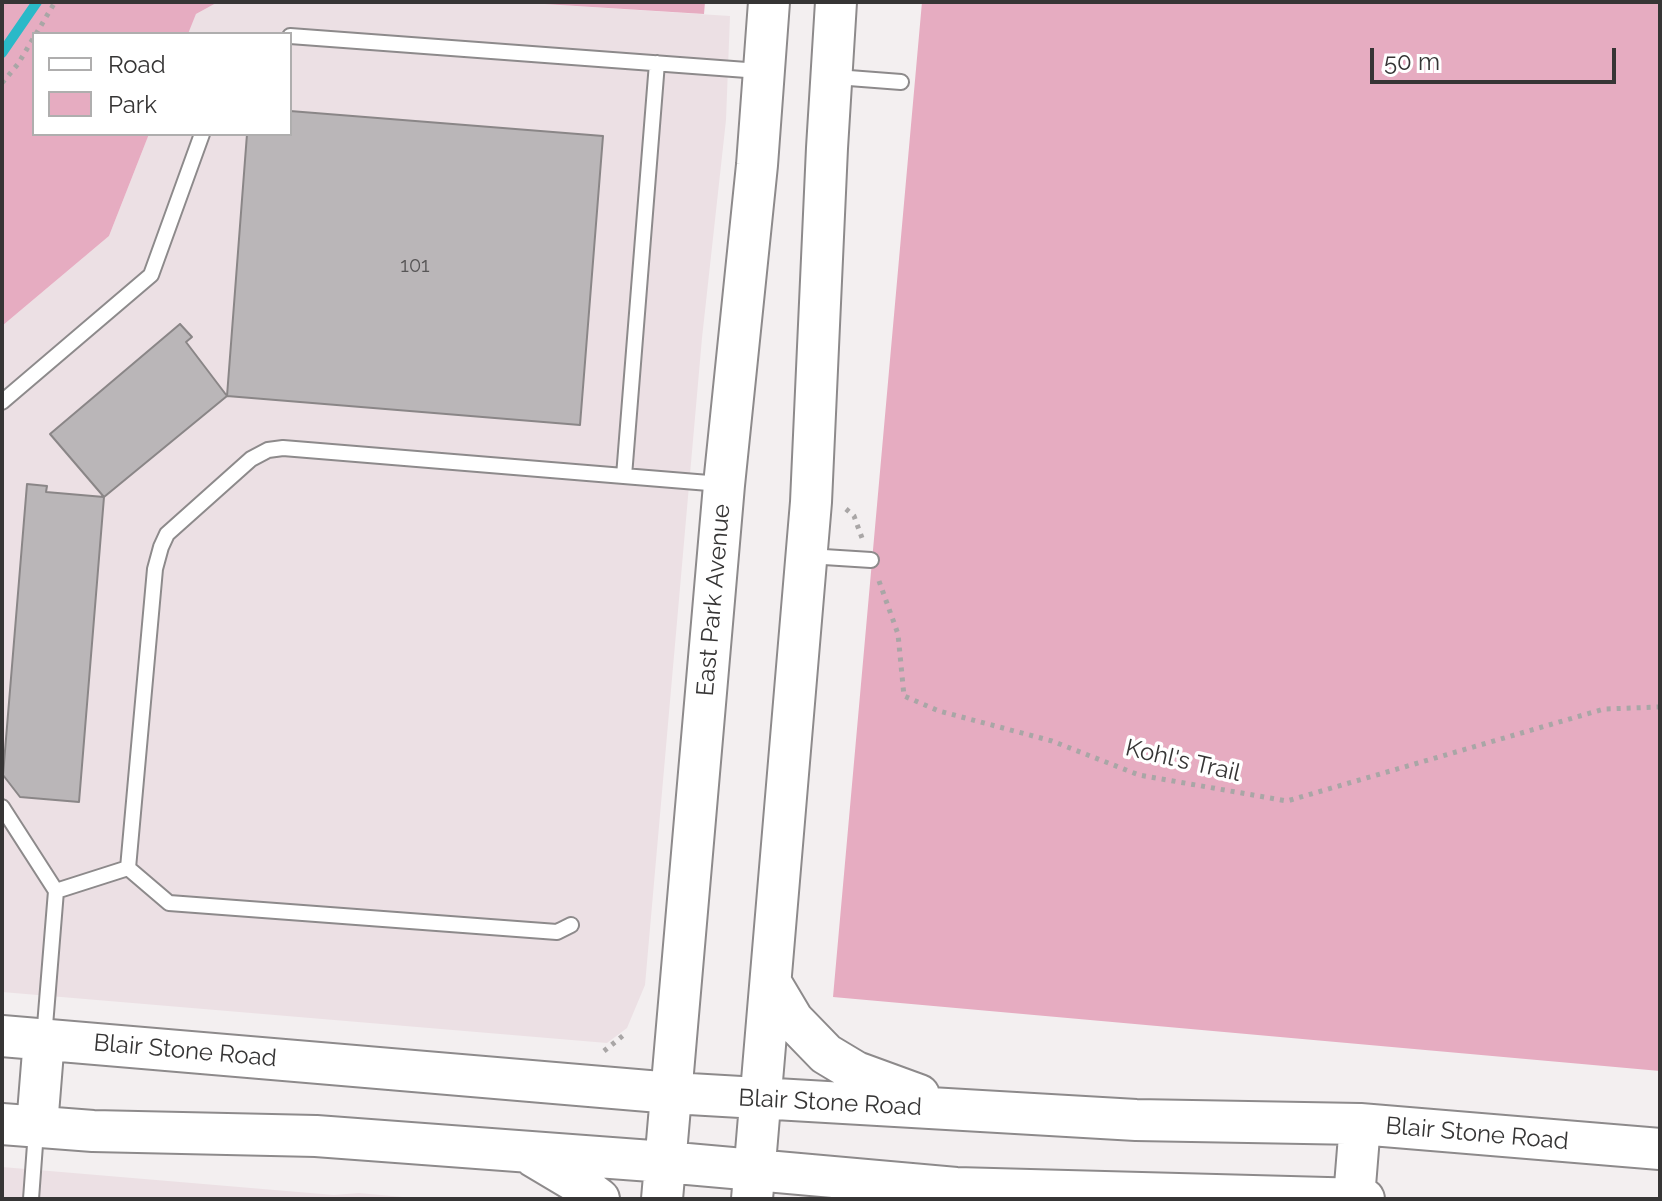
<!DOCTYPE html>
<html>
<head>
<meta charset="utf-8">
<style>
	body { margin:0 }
	#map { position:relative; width:1662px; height:1201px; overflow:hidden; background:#f3eff0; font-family:Raleway,sans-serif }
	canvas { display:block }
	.frame { position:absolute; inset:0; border:4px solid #363535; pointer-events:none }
	.legend { position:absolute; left:32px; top:32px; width:260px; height:104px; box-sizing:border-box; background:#fff; border:2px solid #afaeae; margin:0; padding:10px 14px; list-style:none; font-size:24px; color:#363535 }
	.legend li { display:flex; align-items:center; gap:16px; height:40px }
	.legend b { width:40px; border:2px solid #afaeae }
	.scale { position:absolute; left:1370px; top:48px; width:246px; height:36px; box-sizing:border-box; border:4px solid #363535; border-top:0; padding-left:10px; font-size:24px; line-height:28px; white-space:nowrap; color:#363535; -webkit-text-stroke:6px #fff; paint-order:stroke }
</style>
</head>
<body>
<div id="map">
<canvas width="1662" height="1201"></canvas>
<div class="frame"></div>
<ul class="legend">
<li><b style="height:10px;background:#fff"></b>Road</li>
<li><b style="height:22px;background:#e6acc1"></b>Park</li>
</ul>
<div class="scale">50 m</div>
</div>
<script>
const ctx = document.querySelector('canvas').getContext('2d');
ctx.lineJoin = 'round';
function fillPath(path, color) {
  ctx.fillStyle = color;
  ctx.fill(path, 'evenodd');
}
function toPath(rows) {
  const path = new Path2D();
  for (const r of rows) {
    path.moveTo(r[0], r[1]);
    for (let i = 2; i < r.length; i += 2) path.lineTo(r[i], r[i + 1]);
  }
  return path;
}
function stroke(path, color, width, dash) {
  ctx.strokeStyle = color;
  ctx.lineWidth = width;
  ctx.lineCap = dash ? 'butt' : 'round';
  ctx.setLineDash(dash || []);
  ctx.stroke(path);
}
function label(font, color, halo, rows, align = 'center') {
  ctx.font = font + ' Raleway,sans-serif';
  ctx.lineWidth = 7;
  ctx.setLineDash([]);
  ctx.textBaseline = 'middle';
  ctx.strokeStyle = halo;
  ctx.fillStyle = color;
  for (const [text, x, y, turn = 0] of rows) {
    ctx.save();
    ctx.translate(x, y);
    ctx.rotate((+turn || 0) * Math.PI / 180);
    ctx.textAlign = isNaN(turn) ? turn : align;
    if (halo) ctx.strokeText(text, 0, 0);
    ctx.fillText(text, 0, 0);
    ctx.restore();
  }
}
fillPath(toPath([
	[218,2,512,2,730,16,726,120,702,338,645,985,627,1028,607,1043,2,992,2,326,109,236,149,134,290,134,290,34,188,34,196,14],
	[2,1167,334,1195,359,1193,425,1199,2,1199]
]), '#ece0e4');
fillPath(toPath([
	[2,2,218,2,196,14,188,34,34,34,34,134,149,134,109,236,2,326],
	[512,2,705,2,704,14],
	[922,2,1660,2,1660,1071,833,997]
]), '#e6acc1');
stroke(toPath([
	[2,53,37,2]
]), '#2ab9c8', 10);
const building = toPath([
	[290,111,603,136,580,425,227,396,247,134,290,134,290,111],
	[180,324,192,337,186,342,227,396,104,497,50,434,180,324],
	[27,484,47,486,46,492,104,497,79,802,20,797,3,775,27,484]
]);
fillPath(building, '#bab6b8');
stroke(building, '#8a8687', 2);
const service = toPath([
	[290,36,760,71],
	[836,77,901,82],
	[2,402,151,275,202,134],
	[624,476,657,63],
	[808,556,871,560],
	[2,807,56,891,44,1038],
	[128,868,155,569,161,547,167,534,251,459,268,450,283,448,721,484],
	[128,868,169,903,557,932,571,925],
	[56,891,128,868],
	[31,1199,36,1131]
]);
const secondary = toPath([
	[771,983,793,1020,826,1054,856,1072,919,1095],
	[2,1036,672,1093,1136,1120,1360,1124,1660,1149],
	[2,1124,93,1131,316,1136,665,1162,956,1188,1364,1199],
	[37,1126,44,1039],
	[533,1156,575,1181,599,1199],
	[1354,1198,1360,1124],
	[662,1199,724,485,757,165,769,2],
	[752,1199,811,502,827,148,836,2]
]);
stroke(service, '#8d8a8b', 18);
stroke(secondary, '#8d8a8b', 44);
stroke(toPath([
	[36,34,55,2],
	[2,83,18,64,34,37],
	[846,509,854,516,862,538],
	[879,581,898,634,904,696,939,711,1052,741,1139,775,1287,801,1604,709,1660,707],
	[604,1051,625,1034]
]), '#a9a6a6', 5, [4, 6]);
stroke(service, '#fff', 14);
stroke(secondary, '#fff', 40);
label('20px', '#575556', null, [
	["101",415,266]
]);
label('24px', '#363535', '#fff', [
	["East Park Avenue",714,600,-85],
	["Kohl's Trail",1183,761,13],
	["Blair Stone Road",185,1051,5],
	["Blair Stone Road",830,1103,3],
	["Blair Stone Road",1477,1134,5]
]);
</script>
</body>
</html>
